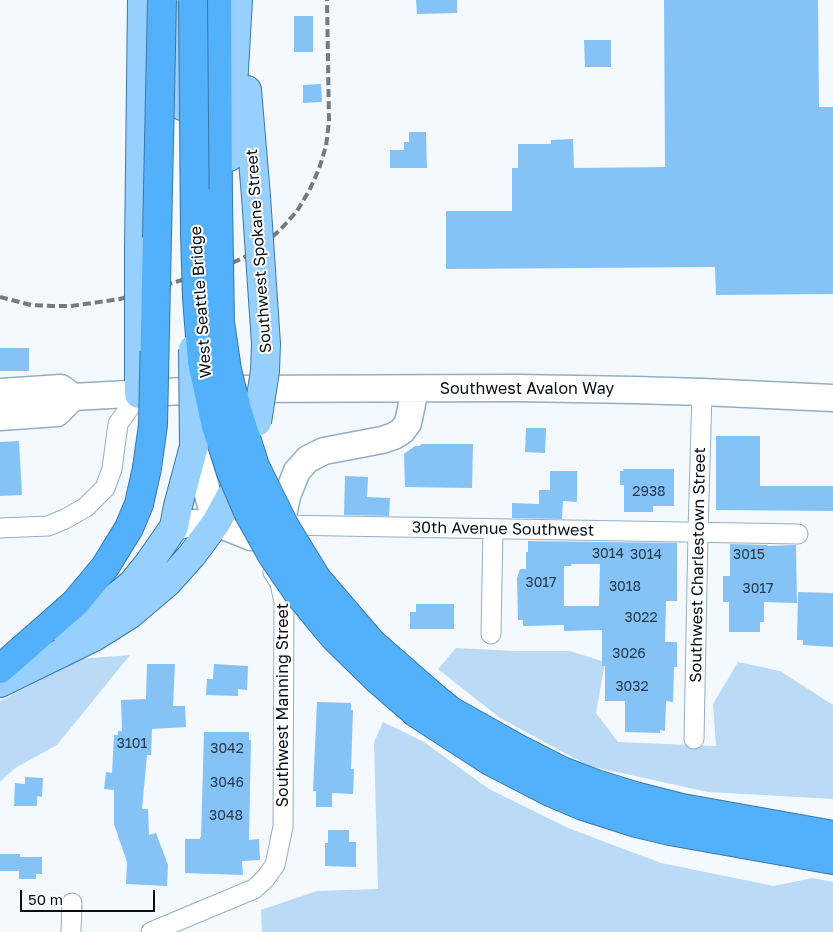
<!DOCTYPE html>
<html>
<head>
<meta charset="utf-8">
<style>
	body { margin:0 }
	#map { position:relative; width:833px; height:932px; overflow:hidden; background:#f3f9fe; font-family:"Golos Text",sans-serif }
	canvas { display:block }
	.scale { position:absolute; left:20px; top:890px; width:135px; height:22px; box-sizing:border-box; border:2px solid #050d15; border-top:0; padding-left:6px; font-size:15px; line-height:18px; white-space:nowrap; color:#050d15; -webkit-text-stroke:4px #fff; paint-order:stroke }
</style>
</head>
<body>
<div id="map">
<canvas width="833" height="932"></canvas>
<div class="scale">50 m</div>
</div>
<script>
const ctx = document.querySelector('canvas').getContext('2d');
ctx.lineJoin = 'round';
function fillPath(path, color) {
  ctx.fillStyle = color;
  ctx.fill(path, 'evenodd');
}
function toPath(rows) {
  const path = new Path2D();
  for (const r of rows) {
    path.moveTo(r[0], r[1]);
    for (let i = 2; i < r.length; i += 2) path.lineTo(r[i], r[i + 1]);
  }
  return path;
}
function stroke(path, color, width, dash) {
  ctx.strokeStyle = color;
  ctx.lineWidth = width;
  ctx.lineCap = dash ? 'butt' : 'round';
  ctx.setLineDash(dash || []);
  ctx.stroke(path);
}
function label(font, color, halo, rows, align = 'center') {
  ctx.font = font + ' "Golos Text",sans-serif';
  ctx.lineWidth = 4;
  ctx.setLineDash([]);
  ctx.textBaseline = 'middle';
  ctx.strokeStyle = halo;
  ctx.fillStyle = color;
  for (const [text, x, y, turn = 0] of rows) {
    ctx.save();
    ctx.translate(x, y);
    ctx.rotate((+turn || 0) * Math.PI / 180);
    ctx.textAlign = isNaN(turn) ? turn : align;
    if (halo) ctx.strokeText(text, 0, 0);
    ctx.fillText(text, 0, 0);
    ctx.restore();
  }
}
fillPath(toPath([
	[456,648,515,651,570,651,605,662,596,713,618,742,716,746,713,704,738,662,780,671,833,705,833,799,708,792,589,766,500,718,438,669],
	[130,655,57,745,15,768,0,782,0,701,79,659],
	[383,722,424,742,489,789,568,828,661,863,774,886,812,878,833,882,833,932,262,932,261,910,317,891,378,889,374,742]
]), '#bbdaf5');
fillPath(toPath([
	[416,0,457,0,457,13,417,14],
	[664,0,818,0,819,107,833,107,833,294,716,295,715,267,446,269,446,211,512,211,512,168,518,168,518,144,551,144,551,140,573,139,574,168,665,167],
	[294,16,313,16,313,52,294,52],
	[584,40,611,40,611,67,585,67],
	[321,84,322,102,303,103,303,85],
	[409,132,426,132,427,168,390,168,390,150,404,150,404,142,409,142],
	[0,348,29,348,29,371,0,371],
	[526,428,546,428,545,453,525,452],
	[716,436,760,436,760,486,833,486,833,511,716,510],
	[19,441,22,495,0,496,0,442],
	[422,444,473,444,472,488,405,487,404,454,415,446,419,446],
	[623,469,674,469,674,506,653,506,653,512,624,512,624,485,620,485,620,471,624,471],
	[550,471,577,471,577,502,563,501,562,519,512,518,512,503,539,504,539,490,550,490],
	[345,476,368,477,367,497,390,498,389,516,344,515],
	[528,541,677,543,677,601,666,601,665,642,677,642,677,667,674,667,673,702,666,701,665,731,660,730,660,733,625,732,625,701,605,701,605,666,602,666,602,630,564,631,564,625,523,626,523,620,518,620,517,578,520,569,526,569,526,552,528,552],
	[571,564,600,564,599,606,564,606,564,566,571,566],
	[730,544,767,545,767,546,796,545,797,603,764,602,764,622,760,622,760,632,729,632,729,602,723,602,723,576,730,576],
	[798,592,833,593,833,647,803,645,803,640,797,640],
	[416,604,454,604,454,629,410,629,410,612,416,612],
	[147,664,175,664,173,706,185,706,186,727,152,729,151,755,147,755,142,809,148,809,149,835,156,833,168,865,167,886,126,884,127,862,114,824,114,790,104,789,106,772,112,773,114,735,118,735,118,731,122,731,121,700,146,699],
	[214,664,248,666,247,690,238,689,238,696,206,695,207,679,213,679],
	[317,702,351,703,351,710,353,710,351,769,354,769,353,794,332,793,332,807,316,807,316,791,313,791],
	[204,732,249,732,249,740,251,740,249,840,259,839,260,860,242,861,243,875,185,873,185,839,200,839,200,837,201,837],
	[25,777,43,778,42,797,37,796,37,806,14,806,15,783,25,784],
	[328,830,349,830,349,842,356,842,356,867,325,866,325,843,328,843],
	[0,854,20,854,20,857,42,857,42,874,36,874,36,879,19,879,19,871,0,871]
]), '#85c2f6');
const street = toPath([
	[281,525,798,534],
	[0,528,48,526,65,519,86,507,105,488,112,469,118,424,139,394],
	[491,634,493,529],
	[694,739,698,533,702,392],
	[71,932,72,903],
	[151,932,254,889,265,879,275,865,283,827,284,602,280,583,273,572]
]);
const secondary = toPath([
	[0,392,61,388,73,397],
	[0,417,57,413,73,397,221,389,518,388,634,390,702,392,833,398],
	[194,446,216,523],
	[174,527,191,523,216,523,251,537,269,536,281,525,287,496,297,471,308,459,324,451,382,440,394,436,402,431,408,423,415,389]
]);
const primary = toPath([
	[176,0,182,106],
	[247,90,256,196],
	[229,157,238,0],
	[139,251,142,0],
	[139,337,139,394],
	[67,634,100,610,132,584,149,563,174,527,178,506,194,446],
	[0,683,94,637,129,615,168,582,192,555,216,523,236,486,242,466]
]);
const highway = toPath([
	[217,0,218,200],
	[0,669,75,603,105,567,129,528,139,504,147,468],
	[436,699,451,711,517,748,562,771,596,784,635,796,682,808,833,835],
	[416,713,490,761,550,792,583,806,636,823,670,831,833,860]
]);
stroke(street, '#95aec5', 21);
stroke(secondary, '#95aec5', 29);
stroke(primary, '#3878ab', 30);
stroke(highway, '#3878ab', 30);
stroke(street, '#fff', 19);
stroke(secondary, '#fff', 26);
stroke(primary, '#98d0fd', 28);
stroke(highway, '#53b1fc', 28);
stroke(toPath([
	[0,297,31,305,51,306,71,306,120,299,221,268,243,258,263,245,281,229,297,211,309,191,319,169,326,146,329,122,327,0]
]), '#737a81', 4, [8, 4]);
const primaryBridge = toPath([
	[256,196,266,344,265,371,257,422],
	[139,337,139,251],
	[193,349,194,446]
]);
const highwayBridge = toPath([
	[193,0,195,234,197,298,202,362,216,426,231,472,249,514,272,555,300,596,334,637,379,681,416,713],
	[218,200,220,322,227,370,237,410,255,466,284,525,317,579,372,643,436,699],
	[147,468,153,425,162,0]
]);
stroke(primaryBridge, '#3878ab', 30, []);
stroke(highwayBridge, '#3878ab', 30, []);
stroke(primaryBridge, '#98d0fd', 28);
stroke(highwayBridge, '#53b1fc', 28);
label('14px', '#253a4d', null, [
	["2938",649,492],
	["3014",608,554],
	["3014",646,555],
	["3015",749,555],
	["3017",541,583],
	["3018",625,587],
	["3017",758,589],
	["3022",641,618],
	["3026",629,654],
	["3032",632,687],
	["3101",132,744],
	["3042",227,749],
	["3046",227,783],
	["3048",226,816]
]);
label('16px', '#050d15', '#fff', [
	["Southwest Spokane Street",259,251,-94],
	["West Seattle Bridge",201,302,-94],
	["Southwest Avalon Way",527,389],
	["30th Avenue Southwest",503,529,1],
	["Southwest Charlestown Street",698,565,-89],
	["Southwest Manning Street",283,705,-90]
]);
</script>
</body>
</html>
